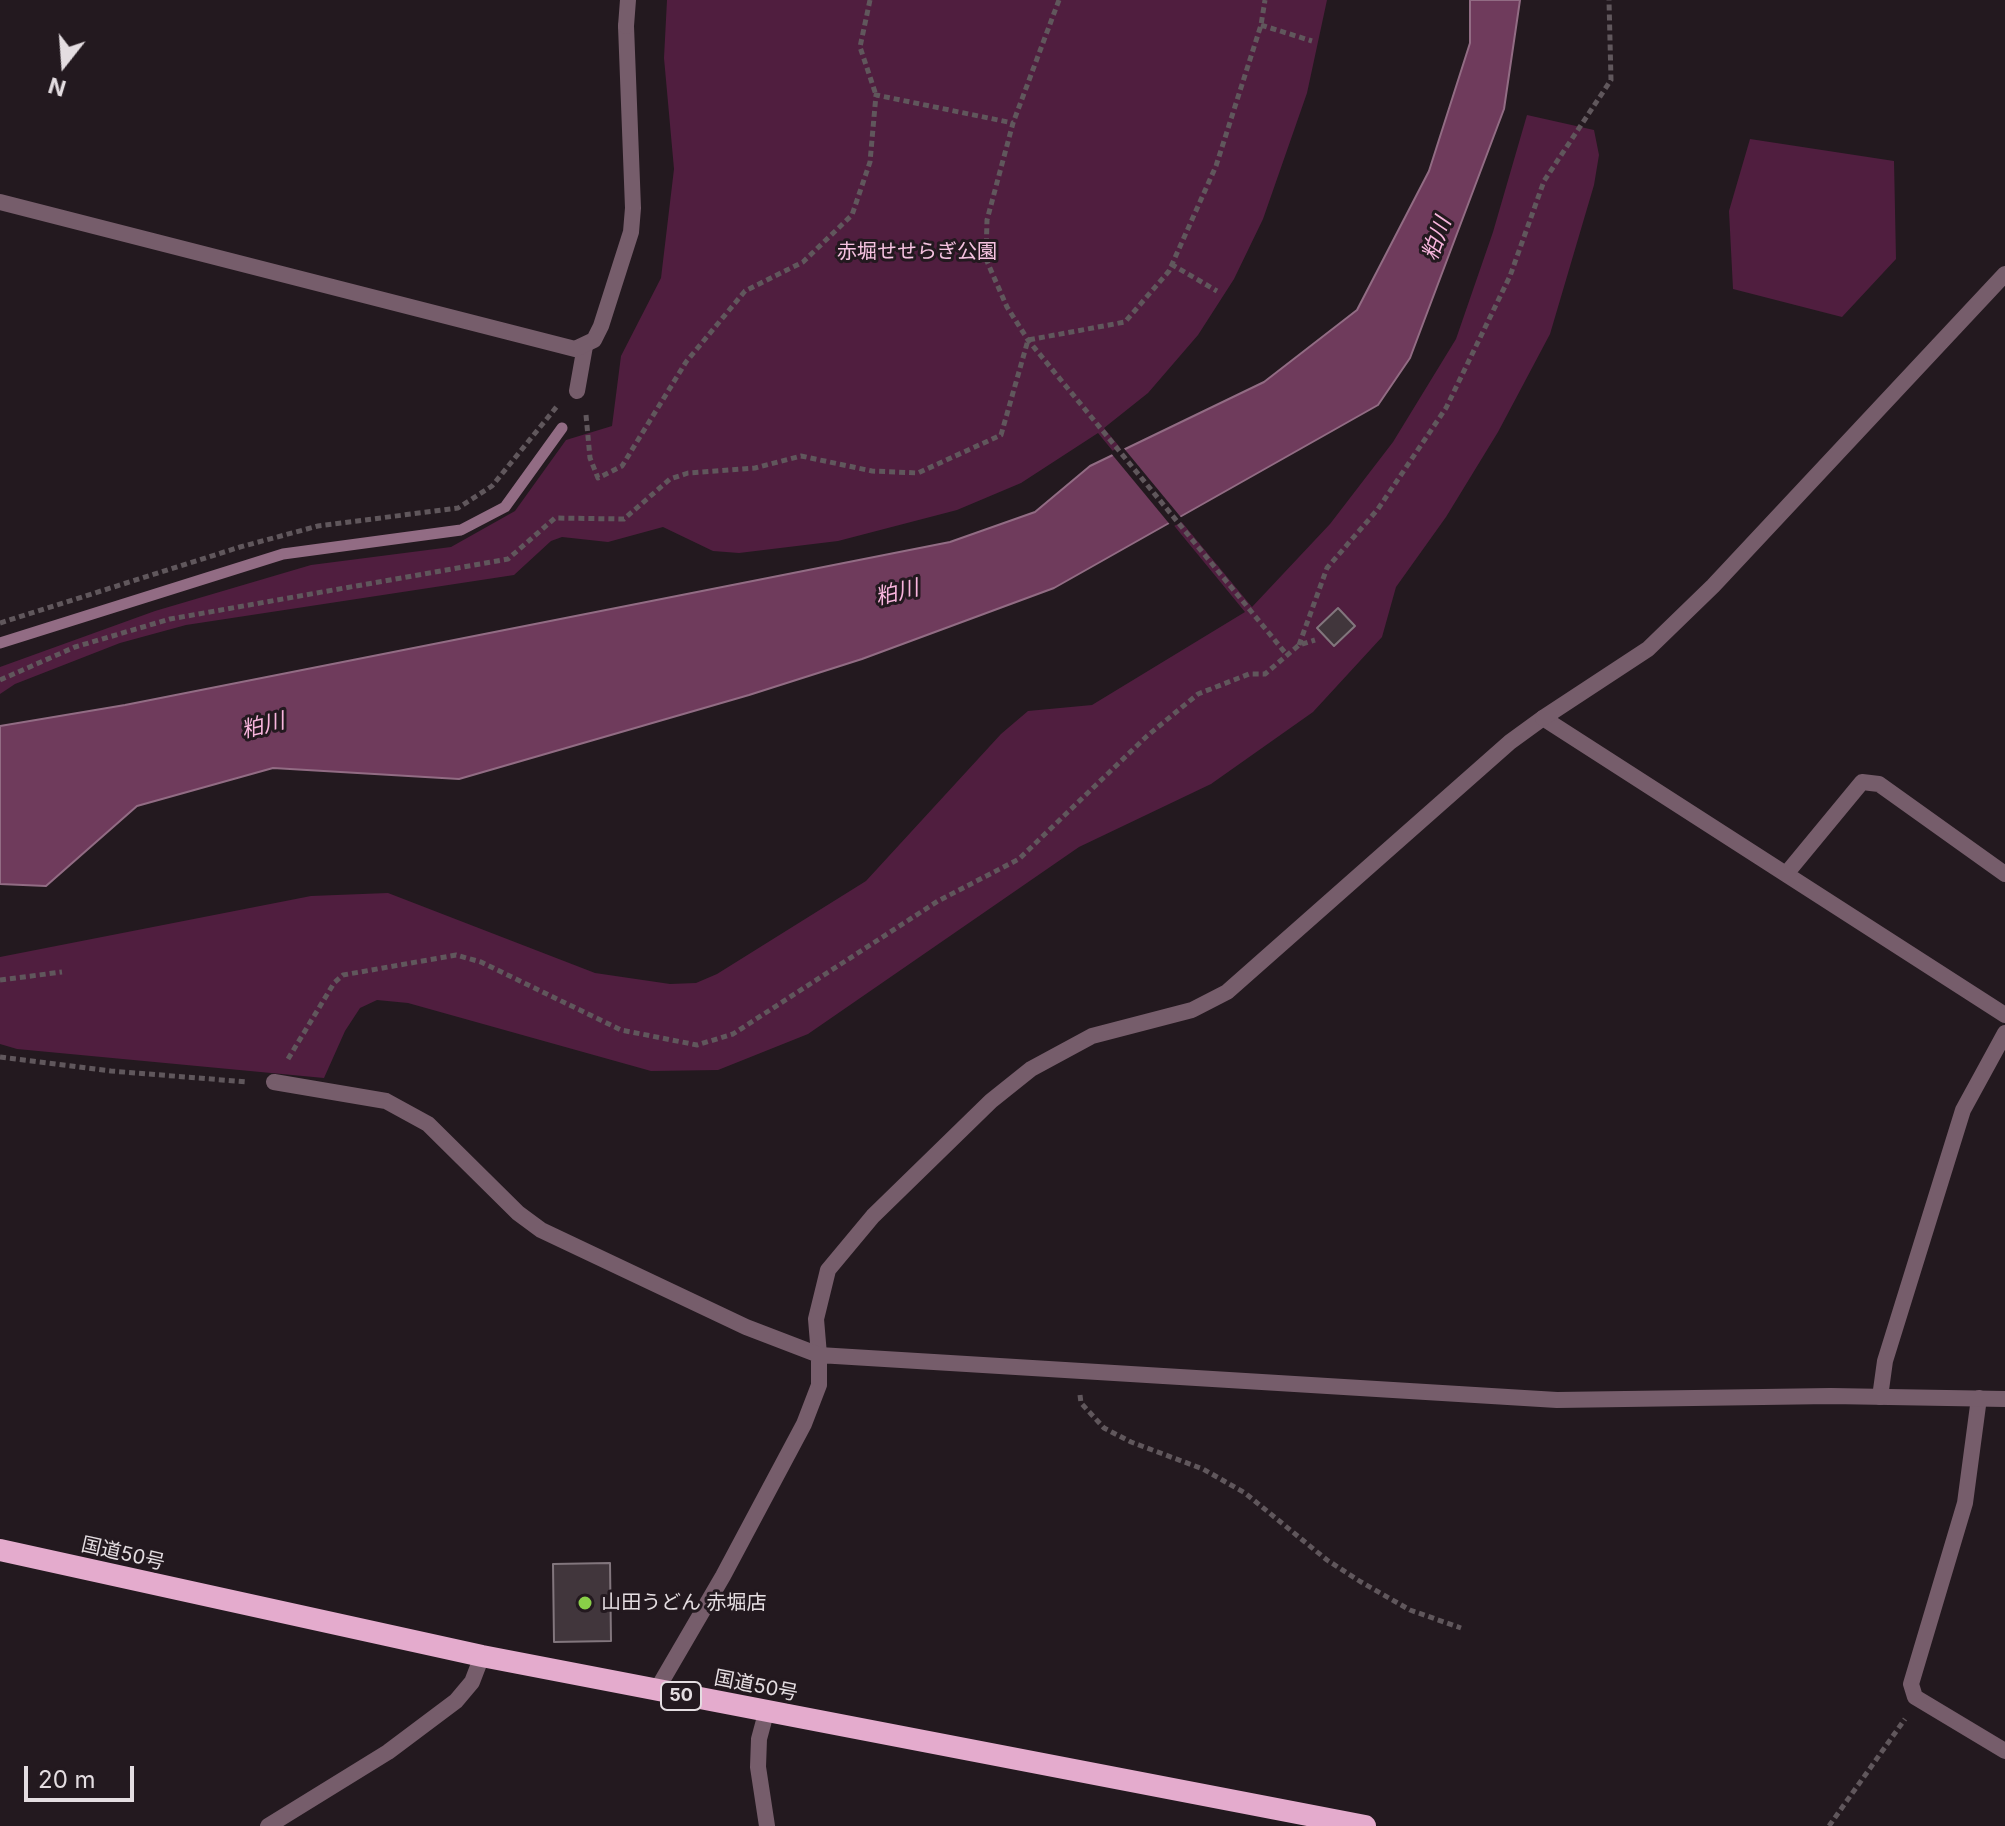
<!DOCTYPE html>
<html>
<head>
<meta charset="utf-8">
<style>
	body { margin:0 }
	#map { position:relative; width:2005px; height:1826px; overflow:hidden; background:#23191f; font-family:Inter,sans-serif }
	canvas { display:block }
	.north { position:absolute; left:24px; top:24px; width:80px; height:80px; -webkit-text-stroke:6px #23191f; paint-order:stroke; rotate:197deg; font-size:22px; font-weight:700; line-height:32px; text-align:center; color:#e4dde1 }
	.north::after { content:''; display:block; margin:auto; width:28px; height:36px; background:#e4dde1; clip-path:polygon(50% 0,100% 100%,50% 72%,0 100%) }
	.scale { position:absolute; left:24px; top:1766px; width:110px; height:36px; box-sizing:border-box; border:4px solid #e4dde1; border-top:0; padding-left:10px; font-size:24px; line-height:28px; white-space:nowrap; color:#e4dde1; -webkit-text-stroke:6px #23191f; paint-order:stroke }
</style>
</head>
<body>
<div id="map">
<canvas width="2005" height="1826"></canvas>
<div class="north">N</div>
<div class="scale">20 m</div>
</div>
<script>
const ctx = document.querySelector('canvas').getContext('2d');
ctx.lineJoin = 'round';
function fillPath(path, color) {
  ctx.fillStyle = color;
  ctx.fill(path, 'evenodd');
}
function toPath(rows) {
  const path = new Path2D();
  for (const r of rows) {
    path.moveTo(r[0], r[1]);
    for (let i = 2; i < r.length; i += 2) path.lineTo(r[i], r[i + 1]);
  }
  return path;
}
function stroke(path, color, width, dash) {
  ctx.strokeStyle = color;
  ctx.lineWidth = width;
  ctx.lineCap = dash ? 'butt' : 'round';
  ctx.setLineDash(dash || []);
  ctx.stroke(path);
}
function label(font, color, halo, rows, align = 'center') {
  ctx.font = font + ' Inter,"Noto Sans JP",sans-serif';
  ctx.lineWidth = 6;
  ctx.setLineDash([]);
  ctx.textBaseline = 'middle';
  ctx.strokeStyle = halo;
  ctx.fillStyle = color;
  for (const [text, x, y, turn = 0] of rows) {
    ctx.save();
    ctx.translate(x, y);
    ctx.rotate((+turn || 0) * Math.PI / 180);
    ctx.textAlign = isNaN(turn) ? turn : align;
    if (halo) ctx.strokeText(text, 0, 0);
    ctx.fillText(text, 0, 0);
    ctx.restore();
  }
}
fillPath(toPath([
	[667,0,1327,0,1307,93,1263,219,1234,279,1198,335,1148,393,1104,428,1252,607,1330,524,1393,442,1456,339,1493,232,1527,115,1594,130,1599,155,1594,185,1550,334,1498,432,1446,517,1396,587,1382,637,1313,712,1211,784,1079,847,808,1034,718,1070,651,1071,408,1003,377,1000,360,1008,345,1031,324,1078,17,1049,0,1044,0,957,311,896,388,893,595,973,670,984,696,983,717,974,866,881,1001,734,1028,711,1092,705,1245,612,1098,433,1021,483,957,510,838,541,739,553,713,551,663,527,608,542,562,537,551,541,514,575,186,625,120,643,15,684,0,694,0,667,155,611,311,565,451,547,515,511,566,440,612,426,621,356,661,278,674,169,664,58],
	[1750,139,1894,161,1896,259,1842,317,1733,289,1729,211]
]), '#501e3f');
const water = toPath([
	[1470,0,1520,0,1504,109,1410,358,1378,405,1054,588,862,659,749,695,459,779,273,768,137,806,46,886,0,884,0,726,125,705,950,542,1035,512,1090,466,1264,382,1357,310,1429,171,1470,43,1470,0]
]);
fillPath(water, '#6f3b5c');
stroke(water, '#926c84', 2);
fillPath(toPath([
	[1122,446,1184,521,1172,527,1110,452]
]), '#23191f');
stroke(toPath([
	[0,643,283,554,461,530,505,507,562,428]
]), '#926c84', 11);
const building = toPath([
	[1338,608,1355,626,1334,646,1317,628,1338,608],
	[610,1563,611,1641,554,1642,553,1564,610,1563]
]);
fillPath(building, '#41363c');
stroke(building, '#82767d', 2);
stroke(toPath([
	[870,0,860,47,876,95],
	[1059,0,1013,123,987,220,986,259,1007,307,1028,340,1287,655],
	[1261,25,1312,41],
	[1171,264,1217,291],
	[586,415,590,458,598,478,622,466,686,362,745,291,803,262,852,215,870,162,876,95,1013,123],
	[0,623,240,547,318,526,458,508,492,486,558,405],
	[1299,645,1327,568,1378,509,1446,408,1510,276,1544,181,1611,80,1609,0],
	[0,680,75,647,170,619,508,559,555,518,624,519,670,479,688,473,755,468,801,456,872,471,918,473,1001,435,1028,340,1125,322,1169,271,1216,166,1261,25,1265,0],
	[0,980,62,972],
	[0,1057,111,1071,248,1082],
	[288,1059,334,983,343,975,456,955,481,962,621,1030,697,1045,733,1034,938,901,1019,859,1147,736,1198,694,1249,674,1265,674,1299,645,1315,640],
	[1080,1395,1081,1403,1104,1428,1131,1442,1203,1469,1245,1493,1327,1560,1361,1582,1410,1610,1461,1628],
	[1829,1826,1905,1719]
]), '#60575c', 5, [6, 4]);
stroke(toPath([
	[577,391,585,346],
	[1786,874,1862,782,1879,784,2005,874],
	[819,1355,816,1319,828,1270,873,1216,991,1101,1031,1069,1092,1036,1192,1010,1227,992,1510,742,1543,718,2005,1015],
	[1880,1397,1885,1361,1963,1110,2005,1033],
	[1979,1398,1965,1503,1911,1684,1915,1697,2005,1751]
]), '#765d6b', 16);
stroke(toPath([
	[0,202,575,349,594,340,601,326,631,232,633,208,626,26],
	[1543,718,1648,649,1713,586,2005,274],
	[274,1082,386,1101,428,1124,518,1213,541,1230,746,1327,819,1355,1557,1400,1831,1396,2005,1399],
	[656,1691,723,1576,804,1424,819,1385,819,1355],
	[766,1713,759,1739,758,1767,767,1826],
	[268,1826,388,1752,456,1701,472,1682,482,1656]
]), '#765d6b', 16);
stroke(toPath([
	[626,26,628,0]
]), '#765d6b', 16);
stroke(toPath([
	[0,1550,482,1656,1365,1826]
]), '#e4abcd', 22);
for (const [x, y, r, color] of [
	[585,1603,8,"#89cf48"]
]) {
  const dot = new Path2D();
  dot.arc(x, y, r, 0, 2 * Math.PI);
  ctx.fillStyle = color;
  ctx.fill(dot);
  stroke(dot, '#23191f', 3);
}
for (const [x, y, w] of [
	[681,1696,40]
]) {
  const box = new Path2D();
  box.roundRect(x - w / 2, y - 14, w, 28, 6);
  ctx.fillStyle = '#23191f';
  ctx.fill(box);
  stroke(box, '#e4dde1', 2);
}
label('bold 18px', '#e4dde1', null, [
	["50",681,1696]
]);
label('20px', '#f6c3e1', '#23191f', [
	["赤堀せせらぎ公園",917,252]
]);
label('20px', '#e4dde1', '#23191f', [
	["国道50号",123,1554,13],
	["国道50号",756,1686,11]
]);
label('20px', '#e4dde1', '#23191f', [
	["山田うどん 赤堀店",601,1603]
], 'left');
label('italic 22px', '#f8b5dd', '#23191f', [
	["粕川",1437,239,-70],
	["粕川",897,593,-14],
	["粕川",263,726,-14]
]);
</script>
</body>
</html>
